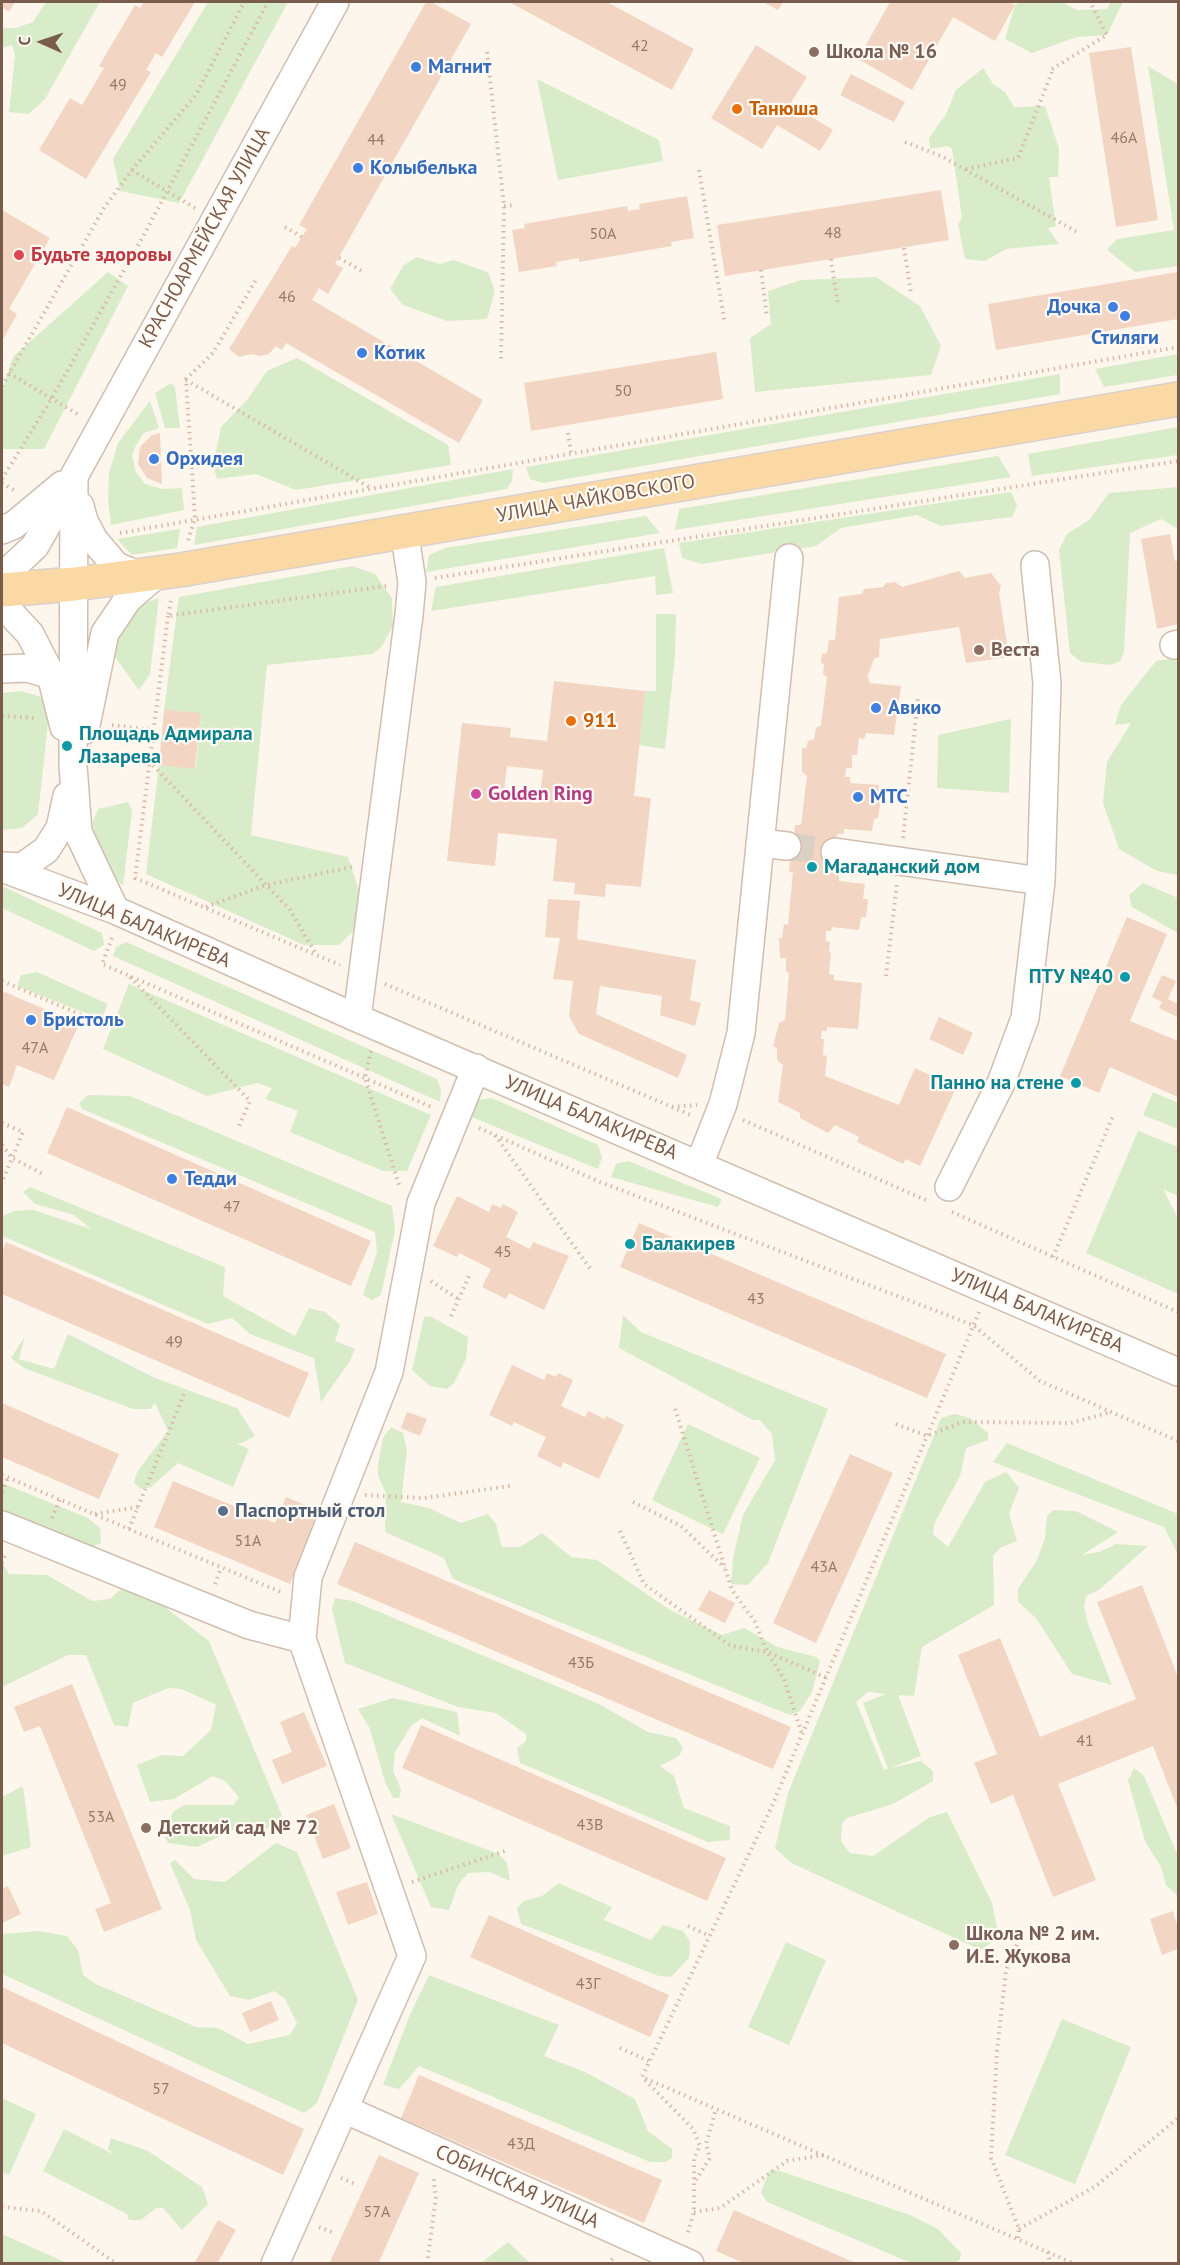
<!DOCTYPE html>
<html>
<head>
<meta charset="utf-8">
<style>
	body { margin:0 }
	#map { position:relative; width:1180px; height:2265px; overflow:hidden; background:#fdf6ec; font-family:"PT Sans",sans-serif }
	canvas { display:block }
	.frame { position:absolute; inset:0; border:3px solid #7a5c4d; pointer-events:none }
	.north { position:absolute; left:12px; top:12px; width:60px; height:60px; -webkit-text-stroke:4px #fffaf3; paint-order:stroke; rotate:273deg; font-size:16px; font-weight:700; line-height:24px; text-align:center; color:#7a5c4d }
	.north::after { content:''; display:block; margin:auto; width:21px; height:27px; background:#7a5c4d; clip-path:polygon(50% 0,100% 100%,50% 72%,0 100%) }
</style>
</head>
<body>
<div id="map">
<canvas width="1180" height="2265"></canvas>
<div class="frame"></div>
<div class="north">С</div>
</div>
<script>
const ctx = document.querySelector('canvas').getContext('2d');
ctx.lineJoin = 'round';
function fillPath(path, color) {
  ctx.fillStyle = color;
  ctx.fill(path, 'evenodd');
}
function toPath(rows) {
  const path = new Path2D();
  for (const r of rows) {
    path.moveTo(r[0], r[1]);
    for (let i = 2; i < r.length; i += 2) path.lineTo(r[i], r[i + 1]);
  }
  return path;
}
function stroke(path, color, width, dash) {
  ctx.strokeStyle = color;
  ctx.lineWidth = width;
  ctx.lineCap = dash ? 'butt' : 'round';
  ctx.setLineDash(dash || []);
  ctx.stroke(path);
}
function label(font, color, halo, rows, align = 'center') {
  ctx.font = font + ' "PT Sans",sans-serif';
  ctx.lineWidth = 4.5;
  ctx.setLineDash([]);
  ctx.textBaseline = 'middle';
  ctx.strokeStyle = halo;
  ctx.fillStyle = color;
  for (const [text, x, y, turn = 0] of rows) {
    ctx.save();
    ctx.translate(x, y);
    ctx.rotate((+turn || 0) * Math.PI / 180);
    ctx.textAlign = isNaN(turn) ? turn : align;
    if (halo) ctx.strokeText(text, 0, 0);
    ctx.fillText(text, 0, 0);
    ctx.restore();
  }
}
fillPath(toPath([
	[46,2,100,2,45,99,29,114,9,112,15,56,12,45,2,48,2,28,15,28,33,22],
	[208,2,288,2,179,203,120,191,113,159],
	[1021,2,1062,2,1077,10,1107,9,1111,2,1123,2,1107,35,1077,37,1032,53,1005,39,1015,5],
	[1148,66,1178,84,1178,266,1135,272,1107,250,1117,239,1174,230],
	[983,68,993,84,1005,92,1014,107,1045,106,1059,148,1058,177,1049,177,1056,226,1048,228,1059,244,1006,249,985,261,965,259,958,224,962,218,952,149,948,146,930,149,929,138,946,114,956,90],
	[537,79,659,140,663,161,558,180],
	[416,257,440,264,453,260,488,272,495,291,487,319,447,321,403,305,390,289,403,266],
	[108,272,128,286,44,449,2,449,2,391,13,357],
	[876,277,920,306,941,346,931,375,755,392,750,338,771,324,768,291,801,280],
	[1178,354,1178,375,1104,387,1095,369],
	[297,358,448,445,451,465,296,490,256,474,217,479,213,465,221,427,247,400,267,371],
	[1060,374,1060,394,543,483,530,479,526,467],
	[171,383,175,387,180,428,165,428,155,393],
	[150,401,159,428,144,433,136,445,132,456,136,472,145,484,163,489,182,488,184,510,111,525,108,499,109,473,118,443],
	[1178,427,1178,455,1032,476,1028,454],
	[998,456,1011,477,675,530,679,509],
	[513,469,512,481,507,489,194,545,197,527],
	[1178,487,1178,529,1161,519,1130,533,1124,652,1120,661,1112,665,1081,662,1070,653,1059,550,1067,534,1089,520,1109,493],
	[1011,492,1017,506,1012,517,940,526,917,515,841,528,816,546,702,564,682,558,679,543],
	[646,516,660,533,426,572,429,555,445,548],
	[180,529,177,548,132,555,117,539],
	[664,548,673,593,656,595,655,576,431,611,436,587],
	[352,566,375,574,392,598,393,626,382,646,373,654,267,665,251,835,348,857,361,896,355,929,339,945,304,945,146,874,159,765,196,768,201,714,164,710,179,597],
	[159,598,150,674,139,690,115,657,115,639,136,606],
	[656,614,676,614,675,656,665,749,639,745,645,691,656,691],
	[1178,658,1178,875,1157,871,1119,849,1103,803,1107,762,1131,723,1115,725,1121,705,1156,661],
	[21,691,41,697,49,715,38,814,22,828,2,830,2,693],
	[1011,719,1009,793,937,788,938,735],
	[128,802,132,811,123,886,105,869,94,846,93,821,98,809],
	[1143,883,1178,898,1178,933,1132,907,1129,895],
	[2,886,102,933,104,945,94,951,2,908],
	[126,942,437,1079,441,1090,440,1102,113,956,116,947],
	[37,972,108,1004,101,1019,17,986,21,975],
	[129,984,431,1115,407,1171,383,1171,290,1132,298,1111,265,1099,272,1088,257,1083,207,1096,103,1049],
	[1153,1092,1178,1103,1178,1129,1143,1115],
	[88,1095,130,1096,392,1206,395,1230,381,1295,372,1300,363,1295,377,1252,375,1232,82,1109,79,1103],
	[492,1098,598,1145,602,1157,598,1169,462,1113,468,1101],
	[1138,1131,1178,1147,1178,1196,1163,1189,1177,1216,1178,1294,1086,1253],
	[628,1161,722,1199,718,1207,611,1177,616,1164],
	[30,1187,225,1267,223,1296,295,1336,309,1308,325,1312,340,1325,335,1341,355,1349,350,1361,321,1402,314,1358,250,1334,232,1318,208,1324,2,1236,3,1216,13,1211,33,1210,91,1229,74,1215,35,1204,23,1192],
	[623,1315,641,1332,828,1409,768,1563,748,1585,731,1584,733,1558,743,1515,775,1460,772,1434,760,1420,753,1420,619,1348],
	[430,1316,468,1337,466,1359,454,1383,447,1389,430,1386,412,1370,424,1317],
	[68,1334,155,1378,237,1408,255,1436,242,1443,236,1443,249,1449,233,1487,178,1463,151,1487,141,1489,134,1483,137,1472,168,1431,155,1403,150,1409,133,1409,24,1368,11,1358,25,1336,19,1359,54,1369],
	[955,1414,970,1418,988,1433,988,1440,966,1448,960,1476,934,1524,933,1534,948,1547,985,1482,1006,1472,1019,1488,1009,1514,1017,1541,1000,1548,993,1556,994,1605,922,1647,914,1696,898,1695,921,1756,890,1768,921,1761,933,1771,933,1781,893,1804,847,1818,842,1823,841,1841,850,1853,873,1856,930,1817,947,1812,992,1903,999,1937,981,1950,791,1863,775,1848,788,1793,941,1418],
	[868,1692,886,1694,863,1703,888,1769,884,1770,856,1702],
	[688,1424,760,1458,723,1534,652,1500],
	[391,1427,403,1433,407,1450,401,1502,429,1508,461,1523,488,1514,496,1524,502,1547,520,1547,542,1533,571,1557,597,1560,670,1610,722,1635,744,1628,778,1647,816,1657,820,1661,812,1692,800,1711,790,1715,453,1579,444,1558,385,1532,386,1493,378,1476,378,1465,383,1438],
	[1007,1443,1178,1514,1178,1555,1164,1527,993,1462],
	[2,1483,88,1518,100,1528,101,1543,80,1551,2,1517],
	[1053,1510,1076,1511,1118,1532,1082,1555,1099,1552,1116,1544,1148,1546,1099,1590,1086,1596,1084,1606,1088,1624,1112,1685,1072,1674,1036,1618,1018,1602,1018,1589,1037,1560,1045,1538,1047,1516],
	[2,1562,9,1574,47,1575,92,1601,110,1599,123,1587,157,1601,209,1641,282,1816,264,1831,246,1824,197,1847,168,1843,162,1831,174,1811,184,1805,234,1805,239,1797,225,1781,213,1776,174,1799,150,1802,137,1765,162,1755,183,1756,211,1730,216,1705,182,1689,168,1688,133,1703,128,1727,114,1725,86,1655,68,1655,2,1687],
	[335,1598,353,1601,599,1704,648,1732,676,1738,683,1748,679,1756,660,1766,674,1776,684,1808,730,1826,730,1840,708,1842,520,1763,517,1748,526,1741,526,1734,496,1713,458,1707,345,1663,332,1609],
	[393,1698,457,1712,460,1736,422,1718,411,1726,395,1752,393,1771,401,1789,399,1798,393,1798,385,1782,370,1729,358,1709],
	[1134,1768,1144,1776,1178,1856,1178,1896,1166,1885,1161,1867,1145,1841,1128,1780],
	[23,1786,31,1847,2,1856,2,1797],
	[391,1814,499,1854,507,1863,510,1881,489,1872,468,1873,458,1885,449,1910,431,1907],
	[276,1843,297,1852,358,2000,317,2103,304,2113,2,1974,2,1934,39,1931,67,1936,78,1950,83,1975,96,1984,196,2027,218,2028,248,2044,290,2035,297,2023,285,1999,275,1991,249,2000,230,1996,196,1940,190,1910,170,1863,175,1860,194,1879,225,1882],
	[559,1883,612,1907,604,1920,651,1940,663,1925,683,1931,690,1941,689,1958,671,1977,659,1976,521,1924,517,1908,524,1901,542,1896],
	[786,1942,826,1960,789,2045,748,2027],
	[429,1975,559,2025,544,2056,585,2072,635,2099,648,2131,672,2149,672,2158,665,2162,650,2162,419,2066,399,2089,383,2085,409,2017],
	[1062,2019,1131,2047,1075,2184,1005,2155],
	[2,2098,36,2114,9,2175,2,2172],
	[64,2129,113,2154,108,2149,111,2138,148,2151,202,2187,208,2204,182,2230,163,2208,156,2208,141,2220,129,2220,127,2214,43,2171],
	[777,2170,910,2215,938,2229,961,2253,960,2259,956,2263,911,2263,767,2202,761,2193,769,2171],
	[2,2234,67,2263,2,2263],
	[508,2242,530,2263,481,2263]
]), '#d8ecc9');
fillPath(toPath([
	[2,2,15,2,9,12,2,7],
	[144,2,195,2,162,57,156,53,146,70,151,72,86,179,39,150,70,98,82,105,104,68,99,66,135,5,140,8],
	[426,2,431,2,471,24,335,264,343,268,328,294,319,288,312,300,483,400,459,443,286,343,282,350,276,346,269,354,260,356,251,354,239,357,229,349,292,246,295,248,302,237,307,229,299,225],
	[509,2,607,2,694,49,672,90],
	[763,2,783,2,778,10],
	[890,2,1008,2,1015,5,995,41,953,17,912,90,858,59],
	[756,45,807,77,790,104,833,130,820,151,777,125,762,149,711,118],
	[1131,47,1158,220,1116,227,1089,53],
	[851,74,905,102,894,122,840,95],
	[941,190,949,240,725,276,717,225],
	[687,196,694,238,671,242,672,246,579,262,579,258,556,262,557,266,519,272,512,230,525,228,524,224,627,206,628,211,640,209,639,204],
	[2,210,50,238,9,309,17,314,2,341],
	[1178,272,1178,319,996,350,988,304],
	[716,352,723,399,531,431,524,383],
	[160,433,161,460,162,484,147,478,138,464,140,447,152,435],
	[1170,534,1175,561,1178,560,1178,624,1157,629,1141,539],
	[959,571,965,578,991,573,1001,586,999,593,1009,657,966,663,959,627,880,639,879,657,874,659,867,678,869,678,869,683,901,686,894,735,866,733,864,739,859,738,857,755,852,755,852,768,846,768,845,777,850,777,850,783,879,785,877,799,881,800,878,818,874,819,872,831,844,829,844,834,837,834,833,873,839,874,839,881,865,884,863,899,868,899,866,917,861,917,859,930,832,927,831,931,826,931,826,941,830,942,829,952,831,953,829,974,834,975,834,980,862,983,858,1029,827,1027,827,1031,822,1031,821,1039,824,1039,823,1055,827,1056,825,1076,899,1105,915,1068,956,1088,920,1166,906,1159,903,1164,857,1142,859,1137,835,1125,828,1133,800,1118,800,1113,778,1102,783,1065,777,1060,777,1048,773,1046,779,1023,785,1020,789,973,786,972,786,958,780,958,779,938,782,938,784,924,788,925,793,872,789,872,790,861,785,860,787,846,794,835,795,825,801,825,807,776,802,772,802,748,806,748,808,741,814,739,816,728,821,725,827,677,823,674,824,664,821,663,822,654,827,653,829,640,835,640,839,597,862,594,864,589,883,587,886,583,895,582,902,587],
	[554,681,645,691,634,796,651,798,641,887,606,884,605,897,574,894,575,883,553,881,557,839,498,833,495,866,447,861,462,723,511,728,510,737,547,741],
	[507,766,543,770,539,803,503,800],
	[164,710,201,713,195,769,159,765],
	[548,899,580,901,577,939,696,960,690,1000,701,1003,695,1026,660,1015,662,996,600,986,596,1014,687,1055,678,1078,579,1034,569,1016,573,981,553,979,560,938,545,937],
	[1127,917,1167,934,1130,1021,1178,1041,1178,1097,1110,1067,1099,1093,1060,1076],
	[1162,975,1176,981,1168,999,1178,1004,1177,1017,1159,1008,1162,1002,1152,997],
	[5,992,79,1024,54,1080,17,1065,9,1087,2,1084,2,993],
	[939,1017,973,1033,963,1055,929,1039],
	[67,1107,371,1241,351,1286,47,1153],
	[457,1196,489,1212,492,1204,501,1208,503,1204,518,1212,506,1237,530,1249,533,1242,569,1256,544,1310,509,1293,506,1299,482,1287,491,1269,459,1253,457,1257,433,1246],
	[639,1223,946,1354,927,1398,620,1267],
	[6,1242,309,1373,289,1418,2,1294,2,1252],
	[512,1365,544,1380,547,1373,556,1377,558,1373,573,1380,561,1406,585,1417,588,1411,605,1419,606,1416,624,1425,599,1479,563,1462,561,1468,537,1456,546,1437,514,1422,512,1426,489,1415],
	[2,1403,119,1454,99,1499,2,1457],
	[407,1412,427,1419,420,1436,401,1428],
	[850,1454,893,1473,816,1643,773,1623],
	[173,1481,275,1523,286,1497,320,1511,290,1584,154,1527],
	[355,1542,791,1727,773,1769,337,1584],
	[1142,1585,1178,1677,1178,1810,1153,1746,1058,1784,1096,1880,1053,1897,1013,1795,991,1804,974,1763,997,1754,958,1655,1000,1638,1040,1737,1136,1699,1097,1602],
	[709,1590,735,1603,725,1623,698,1610],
	[72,1684,162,1909,104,1932,95,1909,111,1903,40,1726,24,1732,14,1707],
	[304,1712,327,1766,282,1784,272,1760,292,1752,280,1722],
	[421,1725,726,1858,707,1901,402,1768],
	[334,1804,351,1848,323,1859,306,1815],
	[367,1882,378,1914,348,1925,336,1892],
	[8,1886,21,1914,2,1923,2,1889],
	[1173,1911,1178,1928,1178,1949,1162,1955,1150,1919],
	[489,1915,669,1995,650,2037,470,1957],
	[2,1987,304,2129,283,2175,2,2043],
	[271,2001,279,2020,250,2032,242,2013],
	[419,2075,662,2180,644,2223,401,2118],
	[379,2155,419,2173,378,2264,329,2264],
	[734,2210,858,2264,746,2264,716,2251],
	[218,2220,236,2230,217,2264,194,2264]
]), '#f3d5c3');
stroke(toPath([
	[787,846,835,852]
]), '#dcd0c4', 27, [27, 14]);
const minor = toPath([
	[74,479,73,766,78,832,115,910],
	[80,506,84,521,94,540,116,566,138,575],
	[2,530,14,525,62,485],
	[2,577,35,546,56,509,335,2],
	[2,604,30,634,51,675,64,727],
	[1174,645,1178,644],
	[2,669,28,668,51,675],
	[85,730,105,633,128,599,159,572],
	[760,843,787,846],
	[835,852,1041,881],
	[2,866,22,867,46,850,60,828,67,796],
	[2,868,115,910,357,1018,1178,1372],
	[357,1018,409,615,412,582,404,530],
	[699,1165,723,1104,741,1033,789,558],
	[949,1187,1001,1083,1025,1018,1041,881,1047,683,1035,565],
	[2,1525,249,1625,302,1639],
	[344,2109,690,2264],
	[275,2264,412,1956,302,1639,308,1577,389,1372,421,1203,476,1068]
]);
const major = toPath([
	[2,590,75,584,180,570,1178,399]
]);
stroke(minor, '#d1beb0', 30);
stroke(major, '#dad1cd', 36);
stroke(toPath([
	[487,52,504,206,501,360],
	[1052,69,1107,35,1090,2],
	[905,142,941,156,1079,233],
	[966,169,1018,158,1052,72],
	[132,170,195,208],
	[699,170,725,324],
	[504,206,515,205],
	[285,227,302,237],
	[904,248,911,293],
	[339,258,364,272],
	[831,259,838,305],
	[761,270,767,317],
	[9,373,79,415],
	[186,380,369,487],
	[2,386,104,208,132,170,196,95,244,2],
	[568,433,571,452],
	[2,479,52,398,146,231,268,2],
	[2,483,17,492],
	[120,533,1178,347],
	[188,540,195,519,186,379,213,353,257,278],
	[435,578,1178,461],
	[171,601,168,616,386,586],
	[168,616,135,878,340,965],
	[2,716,36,718],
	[112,725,153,730],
	[149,761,290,910,316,954],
	[903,838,918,698],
	[206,907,266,885,352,867],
	[112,938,102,964,434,1108],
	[886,976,897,884],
	[130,977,250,1101,239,1126],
	[2,981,105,1025],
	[385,984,693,1116],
	[371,1051,365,1078,400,1188],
	[672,1107,697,1105],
	[743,1120,928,1201],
	[2,1123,23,1132,2,1182],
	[479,1128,600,1182,973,1325,1040,1381,1178,1441],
	[495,1135,591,1270],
	[2,1145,12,1158,45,1175],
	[952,1212,1178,1312],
	[1053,1257,1113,1116],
	[431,1281,458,1299],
	[979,1312,772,1806,642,2077,1075,2264],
	[451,1316,470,1274],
	[675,1409,732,1590,755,1622,767,1652,784,1679,802,1734],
	[896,1424,927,1436,963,1422,1071,1423,1111,1412],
	[2,1475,129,1529,184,1394],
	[2,1492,8,1477],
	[365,1495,424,1498,510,1486],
	[633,1502,681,1526,725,1568],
	[95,1514,138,1507],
	[52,1518,60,1499],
	[129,1529,281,1592],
	[620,1531,644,1584,731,1646,767,1652,827,1678],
	[2,1563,6,1553],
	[215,1584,221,1568],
	[412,1882,505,1851],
	[688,1926,710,1936],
	[620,2048,649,2061],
	[645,2080,693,2129,700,2146,694,2158,694,2212,687,2235],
	[341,2178,355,2184],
	[696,2180,710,2158,706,2144,716,2109],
	[2,2207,41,2211,117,2264],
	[694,2212,720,2208,787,2161,824,2155],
	[319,2227,334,2233],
	[1019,2229,1096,2186,1178,2118],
	[1018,2238,1019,2229,991,2158,997,2051,1006,1970,1020,1938],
	[1048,2252,1050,2264],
	[427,2264,436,2197,433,2175],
	[607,2264,616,2256]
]), '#d9b8a5', 4, [1.5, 4.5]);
stroke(minor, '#fff', 27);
stroke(major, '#fbd9a5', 33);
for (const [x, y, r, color] of [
	[814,52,6,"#8d6e63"],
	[416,67,6,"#3f7fe0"],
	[737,109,6,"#e8710a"],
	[358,168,6,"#3f7fe0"],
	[19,255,6,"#e0444e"],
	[1113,307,6,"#3f7fe0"],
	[1125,316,6,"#3f7fe0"],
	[362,353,6,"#3f7fe0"],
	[154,459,6,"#3f7fe0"],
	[979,650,6,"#8d6e63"],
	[876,708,6,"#3f7fe0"],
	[571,721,6,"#e8710a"],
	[67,746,6,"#0f9aa8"],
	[476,794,6,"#d1479c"],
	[858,797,6,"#3f7fe0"],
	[812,867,6,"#0f9aa8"],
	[1125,977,6,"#0f9aa8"],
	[31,1020,6,"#3f7fe0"],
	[1076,1083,6,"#0f9aa8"],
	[172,1179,6,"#3f7fe0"],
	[630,1244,6,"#0f9aa8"],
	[223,1511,6,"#5c6f8a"],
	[146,1828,6,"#8d6e63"],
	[954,1945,6,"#8d6e63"]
]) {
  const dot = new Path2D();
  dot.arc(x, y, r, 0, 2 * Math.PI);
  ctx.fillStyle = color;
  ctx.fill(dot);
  stroke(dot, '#fffaf3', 2);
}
label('16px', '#987a6a', null, [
	["42",640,46],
	["49",118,85],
	["46А",1124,138],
	["44",376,140],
	["48",833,233],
	["50А",603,234],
	["46",287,297],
	["50",623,391],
	["47А",35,1048],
	["47",232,1207],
	["45",503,1252],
	["43",756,1299],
	["49",174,1342],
	["51А",248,1541],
	["43А",824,1567],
	["43Б",581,1663],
	["41",1085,1741],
	["53А",101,1817],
	["43В",590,1825],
	["43Г",588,1984],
	["57",161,2089],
	["43Д",521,2144],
	["57А",377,2212]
]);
label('bold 20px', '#785e54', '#fffaf3', [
	["Школа № 16",826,52],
	["Веста",991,650],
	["Детский сад № 72",158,1828],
	["Школа № 2 им.",966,1934],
	["И.Е. Жукова",966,1957]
], 'left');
label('bold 20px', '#366cbe', '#fffaf3', [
	["Магнит",428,67],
	["Колыбелька",370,168],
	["Дочка",1101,307,"right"],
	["Стиляги",1125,338,"center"],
	["Котик",374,353],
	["Орхидея",166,459],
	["Авико",888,708],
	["МТС",870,797],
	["Бристоль",43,1020],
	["Тедди",184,1179]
], 'left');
label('bold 20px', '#c56008', '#fffaf3', [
	["Танюша",749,109],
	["911",583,721]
], 'left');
label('20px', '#7a5c4d', '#fffaf3', [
	["КРАСНОАРМЕЙСКАЯ УЛИЦА",205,238,-61],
	["УЛИЦА ЧАЙКОВСКОГО",596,499,-10],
	["УЛИЦА БАЛАКИРЕВА",144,926,23],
	["УЛИЦА БАЛАКИРЕВА",591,1118,23],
	["УЛИЦА БАЛАКИРЕВА",1037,1311,23],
	["СОБИНСКАЯ УЛИЦА",517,2187,24]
]);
label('bold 20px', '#be3a42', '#fffaf3', [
	["Будьте здоровы",31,255]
], 'left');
label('bold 20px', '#0d838f', '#fffaf3', [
	["Площадь Адмирала",79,734],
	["Лазарева",79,757],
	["Магаданский дом",824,867],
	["ПТУ №40",1113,977,"right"],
	["Панно на стене",1064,1083,"right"],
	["Балакирев",642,1244]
], 'left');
label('bold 20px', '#b23c85', '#fffaf3', [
	["Golden Ring",488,794]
], 'left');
label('bold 20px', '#4e5e75', '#fffaf3', [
	["Паспортный стол",235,1511]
], 'left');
</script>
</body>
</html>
